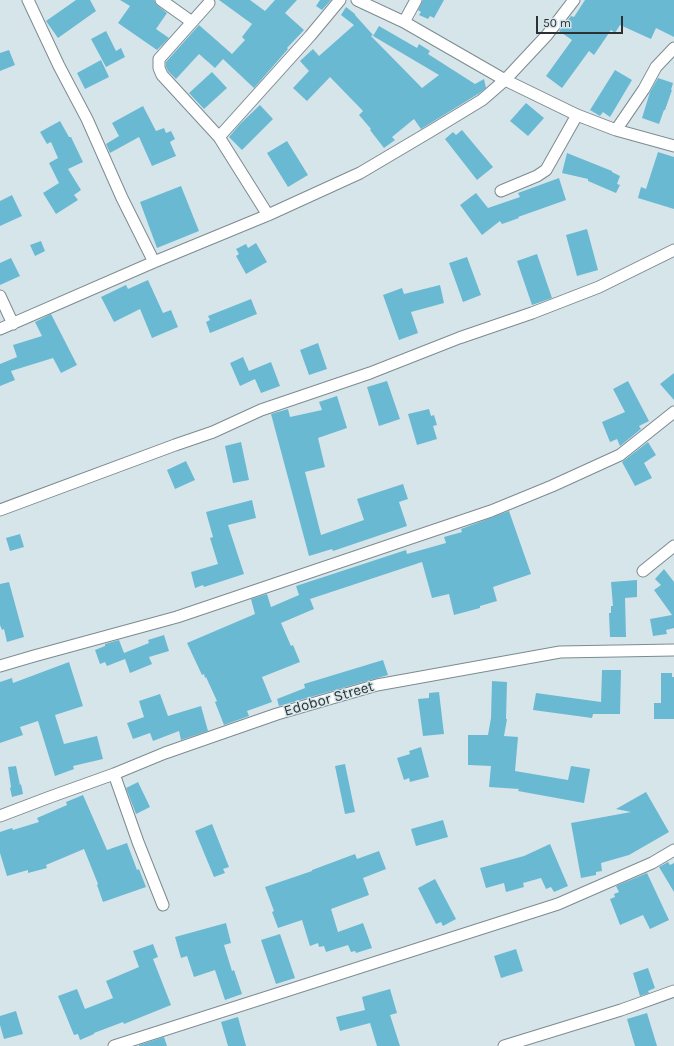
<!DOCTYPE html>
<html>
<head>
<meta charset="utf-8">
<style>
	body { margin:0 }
	#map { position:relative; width:674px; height:1046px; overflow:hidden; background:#d6e5ea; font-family:Karla,sans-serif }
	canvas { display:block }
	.scale { position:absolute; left:536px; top:16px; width:87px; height:18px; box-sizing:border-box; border:2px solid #2c3234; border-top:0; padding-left:5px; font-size:12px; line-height:14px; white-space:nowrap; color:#2c3234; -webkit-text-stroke:3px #d6e5ea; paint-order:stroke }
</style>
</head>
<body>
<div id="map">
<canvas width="674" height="1046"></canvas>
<div class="scale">50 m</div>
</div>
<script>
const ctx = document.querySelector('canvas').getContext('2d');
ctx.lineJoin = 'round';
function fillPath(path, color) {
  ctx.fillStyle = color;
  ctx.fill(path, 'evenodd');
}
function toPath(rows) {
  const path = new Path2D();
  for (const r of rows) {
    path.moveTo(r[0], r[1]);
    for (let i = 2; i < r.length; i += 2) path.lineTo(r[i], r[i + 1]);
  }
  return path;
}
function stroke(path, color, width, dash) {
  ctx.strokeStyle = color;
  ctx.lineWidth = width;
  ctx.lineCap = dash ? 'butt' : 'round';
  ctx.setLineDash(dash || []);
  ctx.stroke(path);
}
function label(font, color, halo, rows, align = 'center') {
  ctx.font = font + ' Karla,sans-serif';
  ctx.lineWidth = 3;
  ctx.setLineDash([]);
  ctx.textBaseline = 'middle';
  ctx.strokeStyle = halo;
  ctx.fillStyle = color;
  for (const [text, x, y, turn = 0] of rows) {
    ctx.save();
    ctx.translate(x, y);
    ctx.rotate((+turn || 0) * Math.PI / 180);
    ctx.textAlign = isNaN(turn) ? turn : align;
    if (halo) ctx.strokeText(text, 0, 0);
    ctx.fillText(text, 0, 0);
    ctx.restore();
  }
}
fillPath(toPath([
	[76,0,90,0,96,11,58,38,46,21],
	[120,0,154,0,157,5,167,13,156,29,169,38,157,50,118,23,130,6],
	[219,0,250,0,265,11,275,0,297,0,285,13,304,30,287,48,288,49,254,88,223,59,215,68,199,54,176,79,168,71,166,67,166,62,199,25,232,54,245,40,242,37,252,24],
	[320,0,331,0,322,10,316,6],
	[423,0,444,0,434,18,430,16,428,19,419,15,421,12,418,10],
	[585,0,674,0,674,37,656,28,651,39,620,25,615,33,611,30,594,55,589,51,562,88,546,76,572,40,559,31,571,16,574,17],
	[346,7,355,14,355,15,373,35,371,36,422,88,439,75,373,36,379,26,417,48,419,44,430,51,428,54,475,84,484,79,486,88,478,94,421,129,414,119,392,137,395,140,384,148,370,130,371,129,359,115,363,111,330,77,307,101,293,88,309,71,300,61,313,49,319,56,354,25,341,15],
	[106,31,116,51,121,48,125,57,106,67,91,39],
	[9,50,15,65,0,71,0,53],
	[101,60,109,77,85,89,77,73],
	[615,70,632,80,610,117,603,112,600,116,590,110],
	[212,72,227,88,204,109,189,93],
	[658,78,673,83,671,90,672,90,665,110,664,110,659,124,642,118,650,92],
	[526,103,544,118,528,136,510,121],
	[260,105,273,119,242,150,229,137,240,124],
	[143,106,156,131,164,128,166,133,171,131,175,139,170,142,176,156,152,166,139,137,110,153,106,144,119,136,112,123],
	[60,121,69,137,71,137,83,162,68,169,81,190,74,195,78,200,56,214,43,193,59,183,49,163,58,158,51,142,47,144,40,132],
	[462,130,493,167,477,180,445,139,453,132,456,135],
	[287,141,308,175,288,187,267,153],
	[658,152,674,157,674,209,638,198,641,187,646,189],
	[567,153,612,171,612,172,620,176,617,184,620,185,616,193,588,181,588,179,562,173],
	[559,178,566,200,518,217,519,218,502,224,500,221,482,235,460,205,476,193,488,208,520,197,518,193],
	[181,186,199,231,157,248,140,202],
	[12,195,22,216,0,226,0,201],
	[587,229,598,270,577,276,566,235],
	[41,241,45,251,35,256,30,245],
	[256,243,267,262,246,274,236,256,239,254,236,249,246,244,248,248],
	[537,254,552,298,532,305,517,261],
	[467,257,481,295,463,302,449,263],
	[11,258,20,276,0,285,0,263],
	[148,280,163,313,171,310,178,327,152,338,140,309,114,322,101,297,126,285,128,289],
	[440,285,444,303,411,312,418,333,399,340,383,295,402,288,404,294],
	[251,299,257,314,210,333,206,322,210,320,208,316],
	[51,314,77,365,61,373,53,358,11,371,15,380,0,386,0,364,17,357,13,345,42,336,35,322],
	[318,343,327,369,309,375,300,350],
	[243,357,249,371,271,362,280,386,261,393,255,379,240,386,230,363],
	[674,373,674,400,660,384],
	[387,381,400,419,379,426,367,387],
	[628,381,649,421,639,426,641,429,620,446,617,439,610,442,602,422,625,412,613,389],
	[337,396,347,428,318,438,325,467,305,472,321,535,364,520,357,499,403,484,408,499,399,502,407,526,333,551,332,549,309,556,271,414,288,409,290,417,322,410,319,402],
	[429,409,431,416,434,415,437,425,433,426,437,439,417,445,408,414],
	[241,442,249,480,233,483,225,446],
	[648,442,656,455,644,463,652,478,635,486,622,462],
	[186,461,195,480,175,489,167,470],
	[252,500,256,518,228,525,244,574,204,587,203,585,195,588,191,572,218,564,210,538,213,537,206,512],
	[509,511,531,574,493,587,497,601,480,606,480,608,454,615,449,594,432,598,422,562,310,599,314,609,281,623,291,646,293,645,300,662,262,677,272,702,247,711,249,716,224,725,215,702,217,701,206,677,205,678,204,674,202,675,187,643,255,614,251,599,267,594,271,607,299,595,296,586,406,550,407,554,446,543,444,537,462,532,461,529],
	[20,534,24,547,10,551,6,538],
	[664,569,674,582,674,628,666,630,667,634,653,636,650,619,672,615,654,590,661,585,655,579],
	[637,580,637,597,625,598,626,637,610,637,609,613,611,613,611,606,613,606,611,582],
	[9,582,24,637,7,642,4,629,2,630,0,625,0,584],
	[164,635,169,651,149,657,152,664,130,673,125,659,107,666,105,662,100,664,95,650,105,646,105,644,119,640,124,653,149,643,148,640],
	[383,660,388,675,279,706,277,699,305,688,304,684],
	[69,662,83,706,55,715,64,744,97,736,103,759,73,766,74,769,55,776,38,721,20,727,23,735,0,743,0,682,12,678,13,683],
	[602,670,621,670,620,714,593,714,592,718,533,710,536,693,601,702],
	[661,673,672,673,672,677,674,677,674,719,654,719,654,703,661,703],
	[492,681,507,682,506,719,507,719,504,736,518,737,515,771,568,780,571,766,590,769,584,803,518,791,519,789,489,787,491,766,468,765,468,735,488,735,491,718],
	[439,692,444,734,423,736,418,699,429,698,429,693],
	[160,694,168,716,201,706,208,731,181,740,179,731,153,741,150,733,133,739,127,723,144,717,139,701],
	[421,747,429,777,410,782,409,778,404,780,397,758,410,754,409,751],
	[345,764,355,812,345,814,335,766],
	[16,766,20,785,21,784,23,794,12,797,10,788,11,787,8,767],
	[138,782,150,807,136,814,126,788],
	[646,792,669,832,629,855,601,863,602,871,596,872,596,875,581,878,571,823,631,812,616,809],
	[83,795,107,850,127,843,137,870,139,869,146,887,103,902,97,885,98,884,84,849,46,865,47,868,28,873,28,870,7,876,0,853,0,832,12,828,13,830,39,822,37,818,67,805,66,802],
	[443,820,448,837,416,846,411,829],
	[212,824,229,867,223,869,225,873,214,877,195,831],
	[550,844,568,886,554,892,551,887,546,889,541,878,523,883,524,887,506,892,504,883,486,888,480,868,524,856],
	[379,851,386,869,363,878,369,895,331,909,338,932,363,923,372,948,356,953,355,951,351,952,348,945,326,952,324,946,319,947,318,943,310,946,302,920,278,928,272,912,274,911,265,887,312,871,312,870,355,854,357,859],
	[668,862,670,865,674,863,674,892,659,867],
	[647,873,669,920,650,929,643,915,620,925,610,899,615,897,614,894,619,892,616,886],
	[435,879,456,919,443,926,441,922,436,924,418,888],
	[226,923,231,943,224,945,232,971,234,970,242,994,225,1000,215,970,194,977,187,956,181,958,175,937],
	[280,934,295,978,276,984,261,940],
	[153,944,158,957,153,959,171,1005,124,1024,123,1022,94,1033,94,1034,80,1040,78,1034,74,1035,58,996,77,989,85,1009,113,998,106,981,139,967,133,951],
	[516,949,523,971,501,978,494,956],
	[648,968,655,988,648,991,649,993,640,996,633,973],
	[390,989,397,1013,390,1015,400,1046,377,1046,370,1023,340,1031,336,1017,365,1010,362,997],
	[16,1011,23,1034,4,1039,0,1025,0,1016],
	[647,1013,657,1046,635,1046,627,1019],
	[238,1017,246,1046,228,1046,221,1022],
	[164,1037,167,1046,139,1046,139,1045]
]), '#6ab9d3');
const street = toPath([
	[28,0,59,66,87,119,122,198,154,262],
	[161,0,192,22],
	[357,0,404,22,505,80,577,115,616,130,674,146],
	[209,3,159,59,159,68,162,75,219,137],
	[404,22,416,0],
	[616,130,644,89,656,67,674,48],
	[501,191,537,176,546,170,577,115],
	[268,215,219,137,310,36,340,0],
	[0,296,13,324],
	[0,329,154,262,268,215,360,173,431,131,482,100,505,80,547,35,574,0],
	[0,510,175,445,213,432,261,410,370,373,459,338,532,313,599,287,674,250],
	[643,571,674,546],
	[0,666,34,656,177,617,491,511,552,486,620,455,674,412],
	[114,774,138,842,163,905],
	[0,816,50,797,114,774,165,753,277,714,377,685,560,652,674,650],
	[114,1046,558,904,652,863,674,850],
	[504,1046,621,1010,674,991]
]);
stroke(street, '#7d8b90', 13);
stroke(street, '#fff', 11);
label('15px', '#2c3234', '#d6e5ea', [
	["Edobor Street",329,699,-16]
]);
</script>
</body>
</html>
